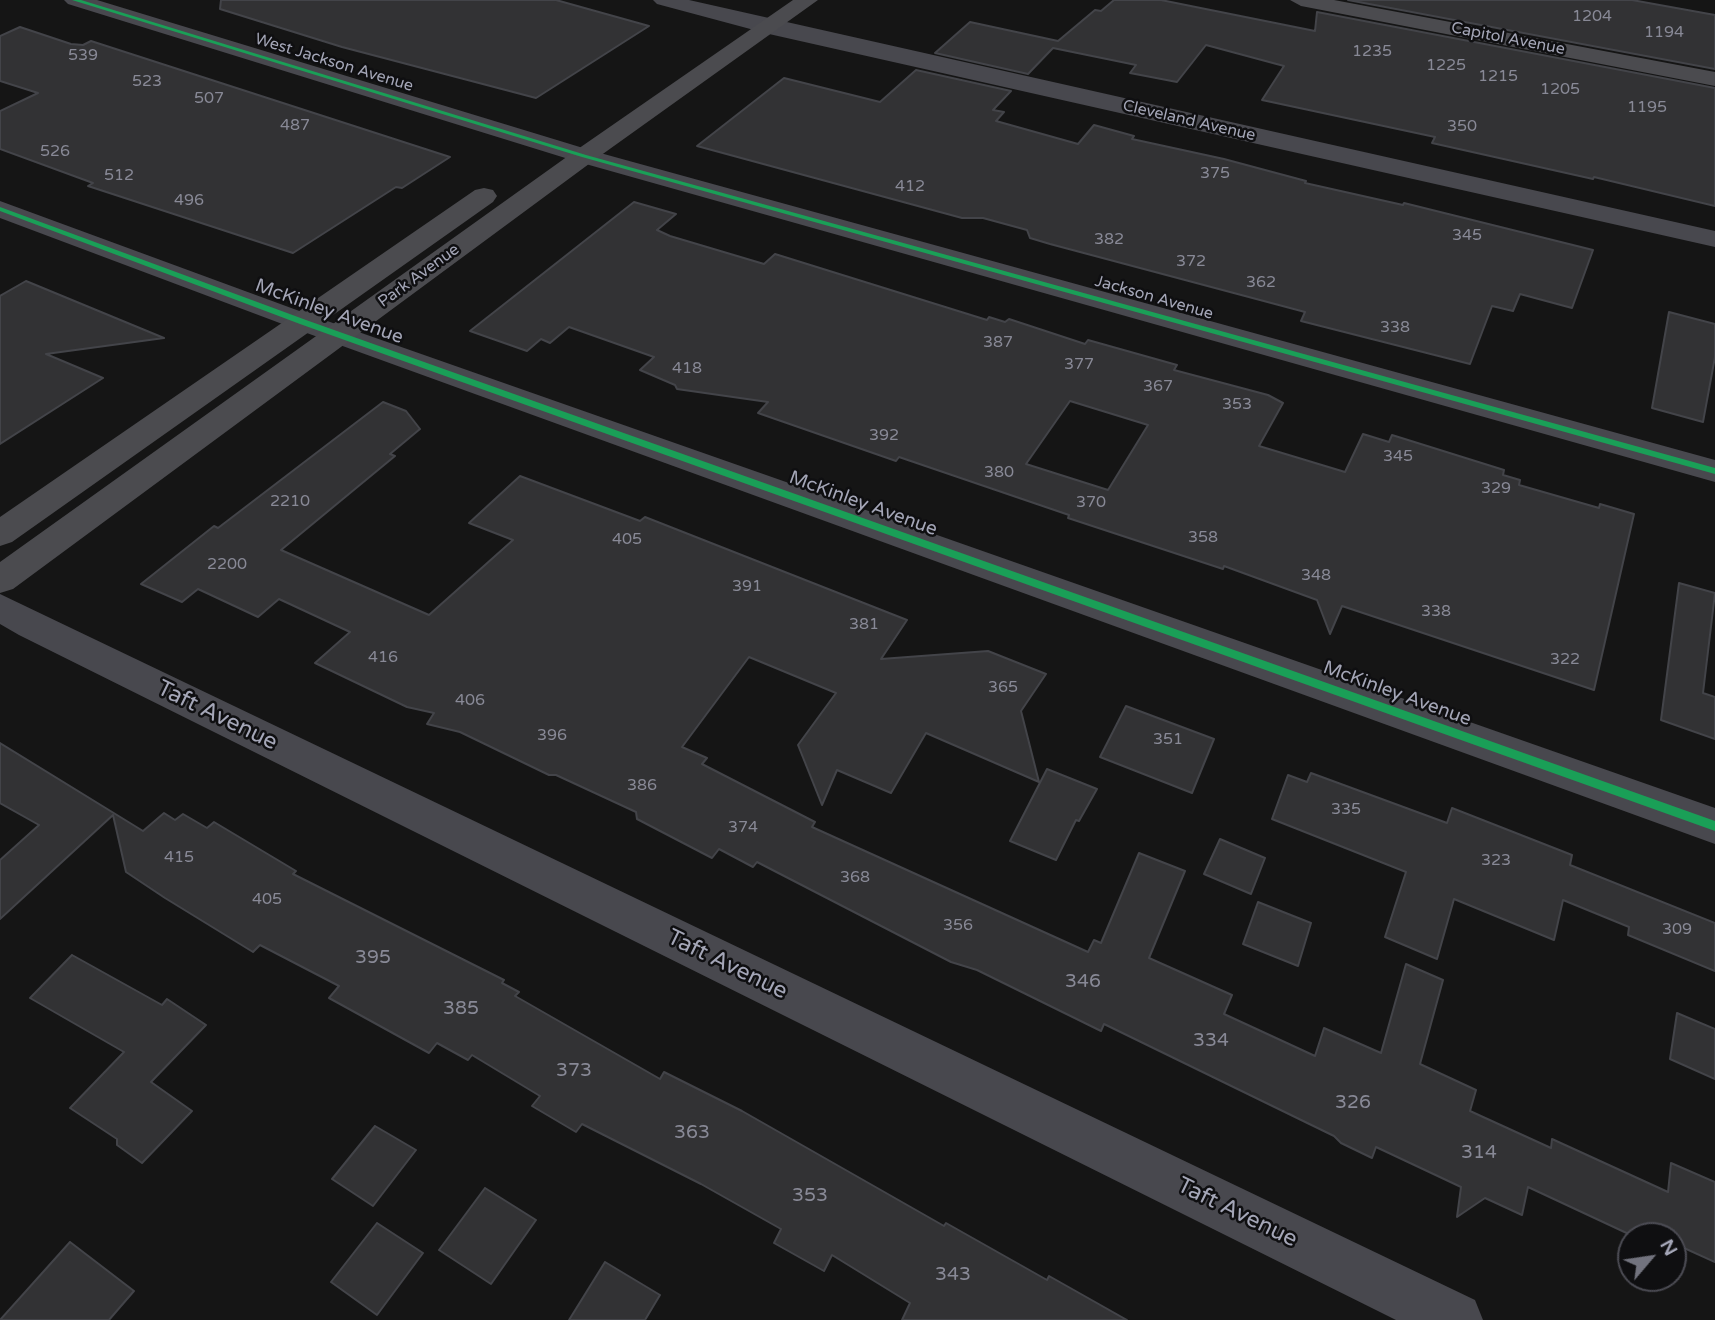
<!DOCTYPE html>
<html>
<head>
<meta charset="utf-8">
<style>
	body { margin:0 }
	#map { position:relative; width:1715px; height:1320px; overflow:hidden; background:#151515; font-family:"Varela Round",sans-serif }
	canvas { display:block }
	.north { position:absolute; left:1617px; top:1222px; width:70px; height:70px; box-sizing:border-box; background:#0f0f11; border:2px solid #4b4b53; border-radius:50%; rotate:61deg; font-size:19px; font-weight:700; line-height:28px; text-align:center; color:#a4a6b7 }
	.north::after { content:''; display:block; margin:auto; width:24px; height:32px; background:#72737e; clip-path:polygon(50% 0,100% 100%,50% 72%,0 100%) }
</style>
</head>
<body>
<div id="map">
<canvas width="1715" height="1320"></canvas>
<div class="north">N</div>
</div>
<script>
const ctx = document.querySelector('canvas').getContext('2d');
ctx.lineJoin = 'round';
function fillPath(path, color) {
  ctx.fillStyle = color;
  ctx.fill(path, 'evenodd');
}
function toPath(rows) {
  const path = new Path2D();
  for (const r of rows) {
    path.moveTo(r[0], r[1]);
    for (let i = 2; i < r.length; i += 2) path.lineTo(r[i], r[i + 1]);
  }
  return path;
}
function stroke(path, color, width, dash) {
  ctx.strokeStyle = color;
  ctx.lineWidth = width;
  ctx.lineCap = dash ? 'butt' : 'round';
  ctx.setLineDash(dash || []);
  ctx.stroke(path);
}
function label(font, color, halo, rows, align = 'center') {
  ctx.font = font + ' "Varela Round",sans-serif';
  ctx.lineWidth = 5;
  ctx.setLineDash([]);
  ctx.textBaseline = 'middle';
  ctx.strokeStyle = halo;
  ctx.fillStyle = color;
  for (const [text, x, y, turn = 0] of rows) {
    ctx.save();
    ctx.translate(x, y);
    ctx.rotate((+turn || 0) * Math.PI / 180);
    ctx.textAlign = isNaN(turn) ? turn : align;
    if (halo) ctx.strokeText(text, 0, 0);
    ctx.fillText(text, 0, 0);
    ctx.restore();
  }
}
const building = toPath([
	[221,0,556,0,649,26,536,98,342,47,220,9,221,0],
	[1114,0,1161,0,1315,31,1317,12,1715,88,1715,206,1594,177,1593,179,1432,143,1435,137,1262,100,1284,66,1206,45,1177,82,1130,73,1136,65,1053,48,1028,74,935,53,970,22,1058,41,1095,10,1101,11,1114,0],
	[1348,0,1632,0,1715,15,1715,69,1348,0],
	[20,27,71,44,83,45,91,41,450,157,402,188,396,187,293,253,88,186,93,183,0,149,0,111,38,93,0,81,0,36,20,27],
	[916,70,1011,91,993,110,1004,112,996,121,1078,144,1094,125,1134,136,1132,139,1224,159,1306,181,1305,183,1403,205,1404,203,1593,250,1572,308,1520,294,1513,311,1492,306,1470,364,1301,321,1305,312,1050,244,1030,238,1027,230,983,218,962,218,697,146,784,78,880,102,916,70],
	[634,202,676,214,657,230,670,236,764,264,775,254,987,320,989,317,1005,322,1009,319,1085,344,1088,340,1177,365,1174,370,1268,395,1283,403,1259,446,1345,472,1363,434,1389,442,1392,435,1504,470,1503,475,1520,480,1519,485,1599,508,1600,504,1634,514,1594,690,1342,606,1330,634,1317,600,1224,566,1223,569,1068,518,1069,515,899,457,896,461,758,413,768,402,677,389,675,385,640,370,654,357,569,327,550,343,541,339,527,351,470,331,634,202],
	[1070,401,1148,425,1108,490,1026,464,1070,401],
	[26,281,164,338,46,354,103,378,0,444,0,296,26,281],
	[1669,312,1715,324,1715,357,1703,422,1652,408,1669,312],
	[383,402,406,411,420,429,390,454,395,456,281,550,429,615,513,540,469,523,520,476,640,521,645,517,907,620,881,659,988,651,1046,674,1021,711,1039,782,926,733,891,793,837,770,822,805,798,745,836,693,749,657,682,747,707,758,702,764,815,822,812,827,1088,952,1094,940,1101,943,1139,853,1185,871,1149,958,1232,995,1224,1014,1315,1056,1324,1028,1381,1053,1406,964,1443,980,1420,1064,1476,1090,1470,1111,1551,1148,1552,1139,1668,1192,1671,1163,1715,1182,1715,1262,1673,1243,1673,1236,1633,1236,1528,1187,1522,1215,1485,1198,1457,1217,1461,1187,1376,1147,1372,1158,1341,1143,1334,1136,1104,1024,1101,1031,977,970,951,962,757,862,753,867,719,849,712,858,637,819,636,812,556,775,549,775,460,732,427,724,434,713,407,707,315,663,350,632,279,599,258,617,198,589,182,602,141,584,214,526,218,528,383,402],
	[1679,583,1715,593,1703,693,1715,697,1715,739,1661,720,1679,583],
	[1126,706,1214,739,1192,793,1100,757,1126,706],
	[0,743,143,831,164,813,175,820,183,814,207,828,214,822,296,871,293,874,504,980,502,983,519,992,515,996,660,1079,664,1072,742,1111,944,1226,946,1223,1047,1280,1049,1276,1127,1320,902,1320,910,1303,832,1255,824,1271,774,1243,781,1229,701,1184,582,1124,576,1132,532,1106,540,1096,472,1055,468,1060,437,1043,429,1053,329,998,339,986,260,945,253,952,165,898,126,872,113,815,0,919,0,860,39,825,0,803,0,743],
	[1047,769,1097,789,1079,821,1076,820,1056,860,1010,841,1047,769],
	[1311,773,1447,823,1452,808,1572,855,1570,865,1715,923,1715,971,1628,935,1629,927,1563,900,1554,940,1454,899,1437,959,1385,937,1406,872,1272,819,1288,775,1307,782,1311,773],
	[1220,839,1265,858,1251,894,1204,874,1220,839],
	[1258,902,1311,923,1298,966,1243,944,1258,902],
	[72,955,162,1005,167,999,206,1025,151,1082,192,1111,142,1163,117,1145,117,1139,70,1108,124,1052,30,998,72,955],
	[1677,1013,1715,1029,1715,1079,1670,1059,1677,1013],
	[375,1126,416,1150,373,1206,332,1179,375,1126],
	[485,1188,536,1220,491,1284,439,1250,485,1188],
	[377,1223,423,1253,377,1315,331,1282,377,1223],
	[70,1242,134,1291,109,1320,0,1320,70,1242],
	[605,1262,660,1295,645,1320,569,1320,605,1262]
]);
fillPath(building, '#323234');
stroke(building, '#434449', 2);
fillPath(toPath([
	[64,0,97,0,593,151,1715,460,1715,482,575,161,68,4,64,0],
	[653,0,689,0,1715,231,1715,247,769,34,657,4,653,0],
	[0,201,313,316,1715,808,1715,844,293,328,0,218,0,201],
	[0,594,1475,1300,1483,1320,1396,1320,19,635,0,624,0,594]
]), '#48484e');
fillPath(toPath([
	[793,0,818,0,593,161,13,589,0,593,0,562,575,151,793,0],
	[1290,0,1334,0,1715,72,1715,86,1301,6,1290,0],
	[484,188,493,190,497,196,493,202,12,542,0,546,0,517,475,190,484,188]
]), '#4b4b4f');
fillPath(toPath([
	[72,0,81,0,586,155,1715,468,1715,474,582,157,72,0],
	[0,207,306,320,1715,821,1715,831,300,324,0,211,0,207]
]), '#1a9f57');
label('16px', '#888996', null, [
	["1204",1592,17],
	["1194",1664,33],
	["1235",1372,52],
	["539",83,56],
	["1225",1446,66],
	["1215",1498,77],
	["523",147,82],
	["1205",1560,90],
	["507",209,99],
	["1195",1647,108],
	["487",295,126],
	["350",1462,127],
	["526",55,152],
	["375",1215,174],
	["512",119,176],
	["412",910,187],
	["496",189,201],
	["345",1467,236],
	["382",1109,240],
	["372",1191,262],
	["362",1261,283],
	["338",1395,328],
	["387",998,343],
	["377",1079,365],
	["418",687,369],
	["367",1158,387],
	["353",1237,405],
	["392",884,436],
	["345",1398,457],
	["380",999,473],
	["329",1496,489],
	["2210",290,502],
	["370",1091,503],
	["358",1203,538],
	["405",627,540],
	["2200",227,565],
	["348",1316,576],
	["391",747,587],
	["338",1436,612],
	["381",864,625],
	["416",383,658],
	["322",1565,660],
	["365",1003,688],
	["406",470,701],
	["396",552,736],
	["351",1168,740],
	["386",642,786],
	["335",1346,810],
	["374",743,828],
	["415",179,858],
	["323",1496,861],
	["368",855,878],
	["405",267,900],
	["356",958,926],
	["309",1677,930]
]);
label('16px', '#a4a6b7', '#0f0f11', [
	["Capitol Avenue",1508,39,11],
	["West Jackson Avenue",334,63,17],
	["Cleveland Avenue",1189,121,13],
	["Park Avenue",419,276,-36],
	["Jackson Avenue",1154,298,16]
]);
label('19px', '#a4a6b7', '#0f0f11', [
	["McKinley Avenue",329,312,20],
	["McKinley Avenue",863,504,20],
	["McKinley Avenue",1397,694,20]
]);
label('19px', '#888996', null, [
	["395",373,958],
	["346",1083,982],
	["385",461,1009],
	["334",1211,1041],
	["373",574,1071],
	["326",1353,1103],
	["363",692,1133],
	["314",1479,1153],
	["353",810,1196],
	["343",953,1275]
]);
label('23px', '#a4a6b7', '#0f0f11', [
	["Taft Avenue",217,716,26],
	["Taft Avenue",727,965,26],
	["Taft Avenue",1237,1213,26]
]);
</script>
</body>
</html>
